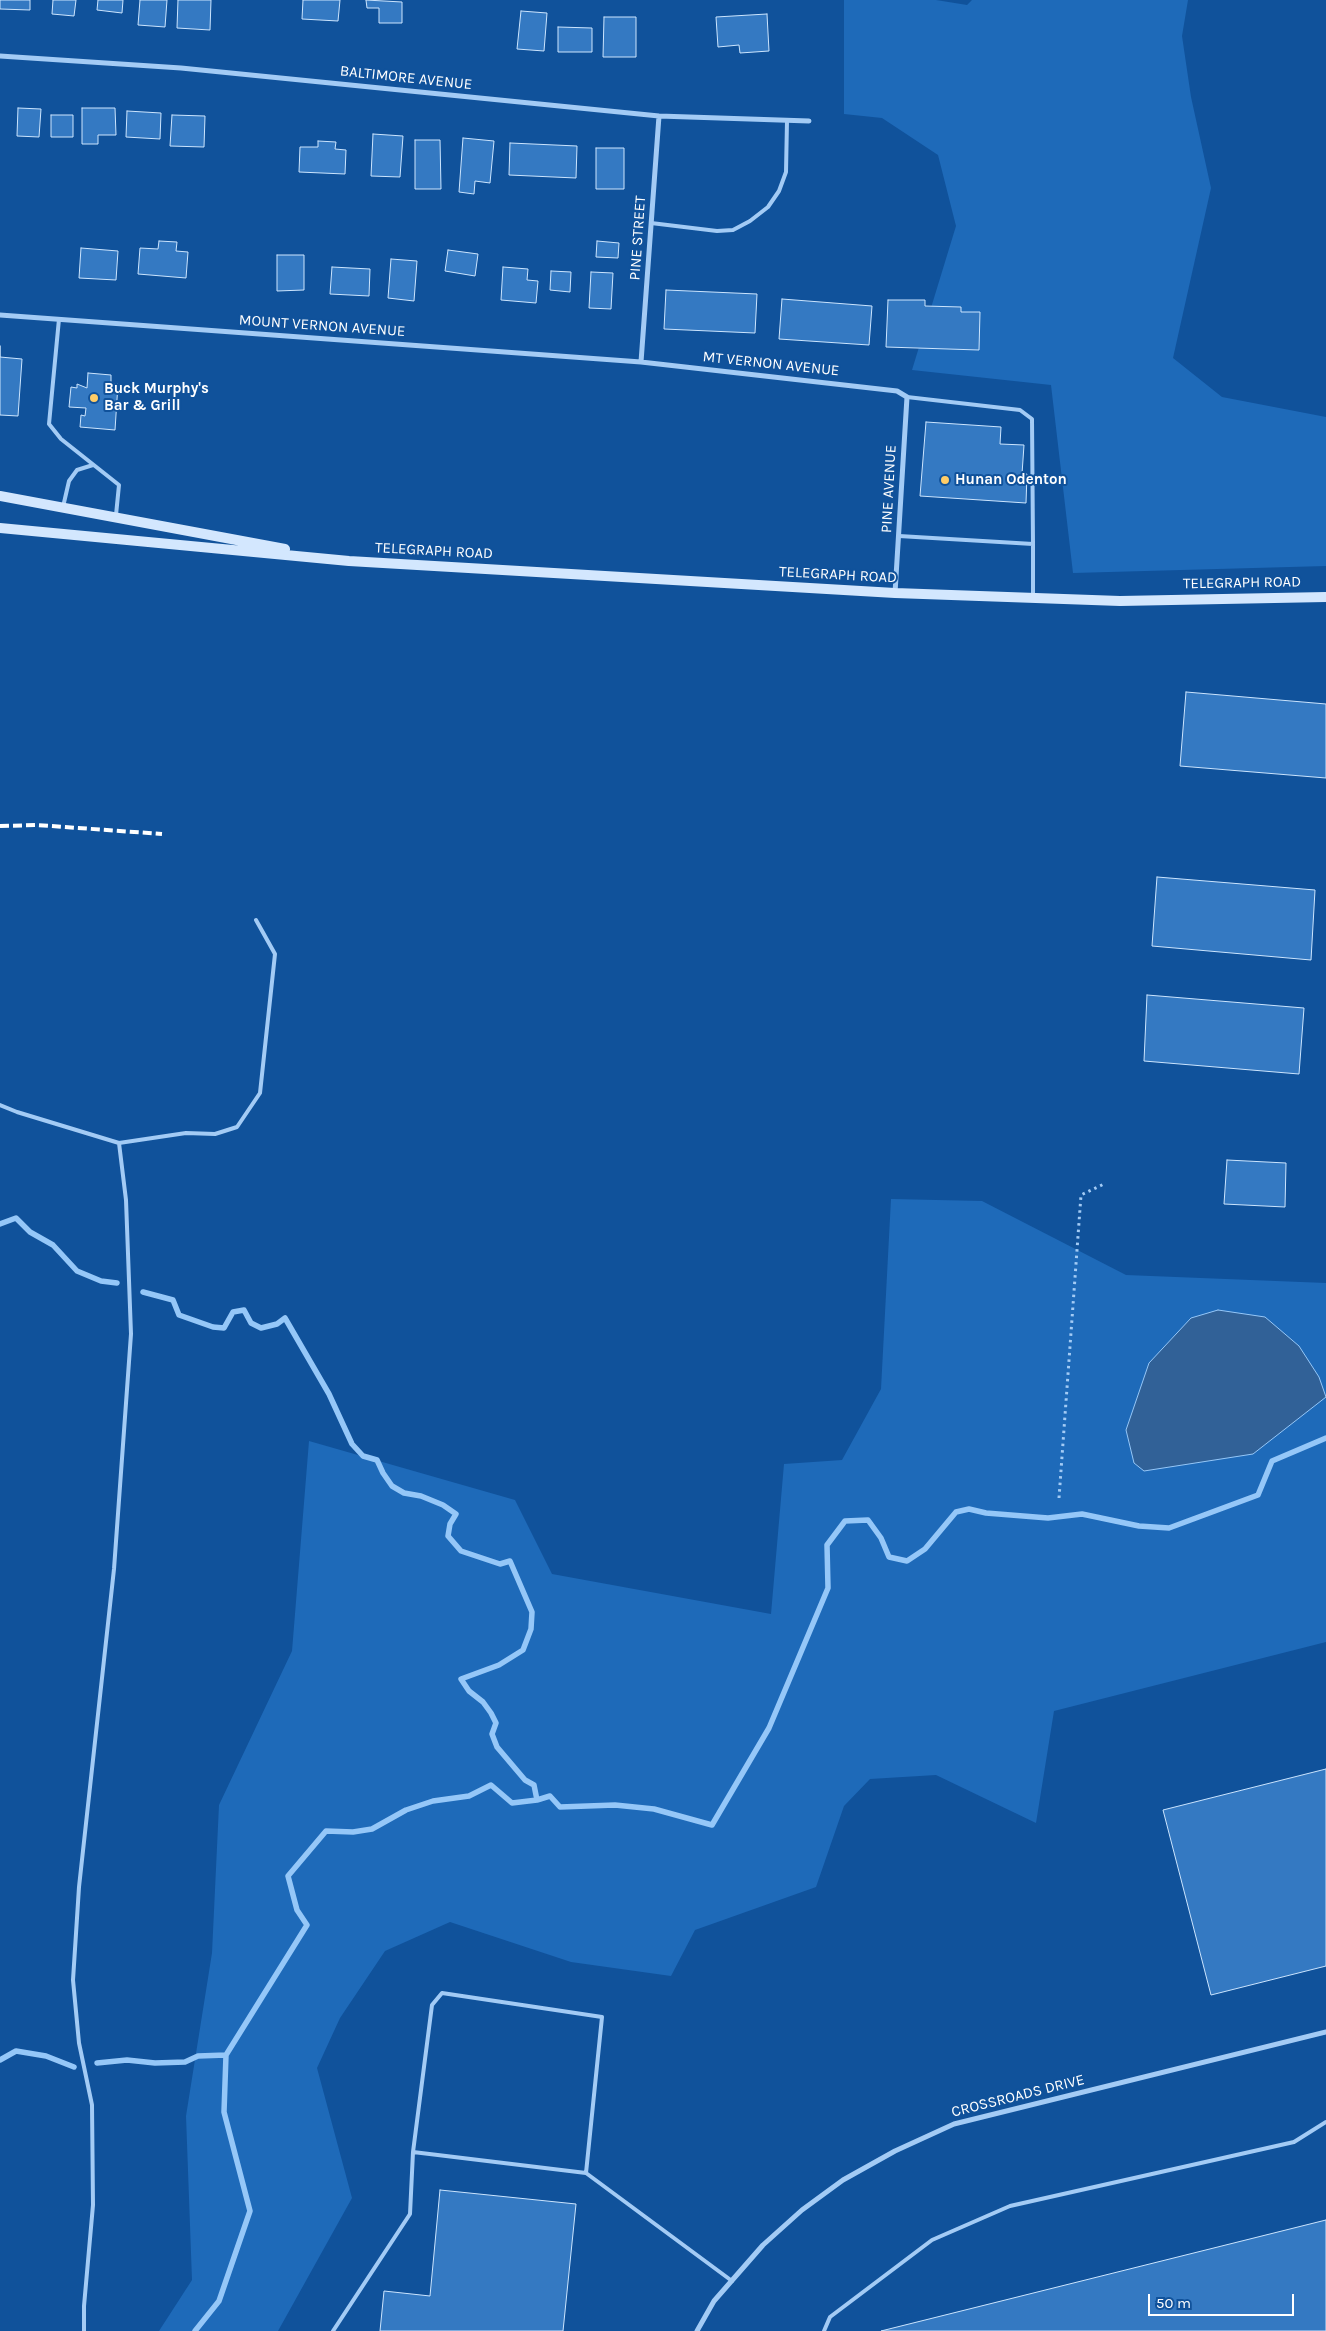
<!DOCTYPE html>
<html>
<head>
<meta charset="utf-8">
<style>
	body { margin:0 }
	#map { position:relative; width:1326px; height:2331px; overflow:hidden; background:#10529b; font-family:Karla,sans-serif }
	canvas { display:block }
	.scale { position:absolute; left:1148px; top:2294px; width:146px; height:22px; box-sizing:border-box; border:2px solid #fff; border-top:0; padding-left:6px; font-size:15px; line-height:18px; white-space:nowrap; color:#fff; -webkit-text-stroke:4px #10529b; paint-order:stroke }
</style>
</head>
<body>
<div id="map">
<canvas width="1326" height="2331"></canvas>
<div class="scale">50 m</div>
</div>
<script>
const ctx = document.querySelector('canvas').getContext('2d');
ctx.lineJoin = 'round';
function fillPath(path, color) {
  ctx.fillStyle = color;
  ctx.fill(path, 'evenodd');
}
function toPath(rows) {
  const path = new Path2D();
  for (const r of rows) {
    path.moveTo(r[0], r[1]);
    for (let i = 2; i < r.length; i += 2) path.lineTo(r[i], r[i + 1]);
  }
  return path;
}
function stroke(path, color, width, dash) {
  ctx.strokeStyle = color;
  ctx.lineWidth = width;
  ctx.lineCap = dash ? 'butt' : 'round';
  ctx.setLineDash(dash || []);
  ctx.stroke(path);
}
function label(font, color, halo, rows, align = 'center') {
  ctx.font = font + ' Karla,sans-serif';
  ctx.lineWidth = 4;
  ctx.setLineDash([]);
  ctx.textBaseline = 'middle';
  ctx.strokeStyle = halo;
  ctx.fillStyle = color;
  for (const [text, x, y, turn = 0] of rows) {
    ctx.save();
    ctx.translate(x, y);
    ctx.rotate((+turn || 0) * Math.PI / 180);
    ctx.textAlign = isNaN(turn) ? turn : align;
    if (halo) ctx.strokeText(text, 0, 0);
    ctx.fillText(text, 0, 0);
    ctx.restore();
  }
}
fillPath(toPath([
	[844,0,936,0,967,5,972,0,1188,0,1182,36,1191,97,1211,188,1173,358,1222,397,1326,417,1326,566,1073,573,1051,385,912,370,956,226,938,155,882,118,844,114],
	[891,1199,982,1201,1126,1275,1326,1283,1326,1642,1054,1711,1036,1823,936,1775,870,1779,844,1806,816,1887,695,1930,671,1976,571,1962,450,1922,385,1951,340,2018,317,2068,352,2198,278,2331,159,2331,192,2280,186,2116,212,1953,219,1805,292,1651,309,1441,515,1500,552,1574,771,1614,784,1464,842,1460,881,1389]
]), '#1e6ab9');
const water = toPath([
	[1218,1310,1265,1317,1299,1346,1319,1377,1326,1397,1253,1454,1144,1471,1134,1463,1126,1430,1149,1363,1191,1318,1218,1310]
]);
fillPath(water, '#316197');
stroke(water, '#95c7f8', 1);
stroke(toPath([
	[0,1224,16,1218,30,1232,53,1245,77,1271,101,1281,117,1283],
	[143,1292,173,1300,179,1315,213,1327,224,1328,233,1312,244,1310,251,1323,261,1328,277,1324,285,1318,329,1394,352,1444,363,1456,377,1460,383,1473,392,1486,404,1493,421,1496,443,1505,456,1514,450,1524,448,1536,461,1551,500,1564,510,1561,532,1612,531,1629,523,1650,499,1665,461,1679,469,1691,483,1702,491,1713,496,1723,492,1734,497,1747,525,1780,534,1785,537,1800],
	[0,2060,16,2051,46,2056,74,2067],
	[97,2063,127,2060,155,2063,185,2062,198,2056,226,2055],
	[195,2331,219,2301,250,2211,224,2112,226,2055,307,1925,297,1910,288,1876,326,1831,353,1832,372,1829,406,1810,433,1801,469,1796,491,1785,512,1803,537,1800,550,1796,560,1807,615,1805,654,1809,712,1825,769,1728,828,1588,827,1545,845,1521,868,1520,881,1538,889,1557,907,1561,925,1549,956,1512,969,1509,986,1513,1048,1518,1082,1514,1139,1526,1169,1528,1258,1495,1272,1461,1326,1438]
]), '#95c7f8', 5.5);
const building = toPath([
	[0,0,30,0,30,10,0,9,0,0],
	[53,0,76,0,74,16,52,14,53,0],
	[98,0,123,0,122,13,97,10,98,0],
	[140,0,167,0,165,27,138,25,140,0],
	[178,0,211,0,210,30,177,28,178,0],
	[303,0,340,0,338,21,302,19,303,0],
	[366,0,402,2,402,23,379,23,379,8,367,8,366,0],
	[521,11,547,13,544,51,517,49,521,11],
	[767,14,769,51,740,53,739,45,718,47,716,17,767,14],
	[604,17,636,17,636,57,603,57,604,17],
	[558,27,592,28,592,52,558,52,558,27],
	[18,108,41,109,39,137,17,136,18,108],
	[82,108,115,108,116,135,98,135,98,144,82,144,82,108],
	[127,111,161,113,160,139,126,137,127,111],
	[51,115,73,115,73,137,51,137,51,115],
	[172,115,205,116,204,147,170,146,172,115],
	[373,134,403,136,400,177,371,176,373,134],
	[463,138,494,141,490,183,475,181,474,194,459,192,463,138],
	[415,140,440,140,441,189,415,189,415,140],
	[318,141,336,142,335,149,346,150,345,174,299,172,300,147,318,147,318,141],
	[510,143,577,146,576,178,509,175,510,143],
	[596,148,624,148,624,189,596,189,596,148],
	[159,241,177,242,176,251,188,252,186,278,138,274,140,248,158,249,159,241],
	[597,241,619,243,618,258,596,257,597,241],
	[81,248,118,251,116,280,79,278,81,248],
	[448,250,478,254,475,276,445,271,448,250],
	[277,255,304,255,304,290,277,291,277,255],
	[391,259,417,261,414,301,388,298,391,259],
	[332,267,370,269,369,296,330,294,332,267],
	[503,267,528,269,527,280,538,281,536,303,501,300,503,267],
	[551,271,571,272,570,292,550,290,551,271],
	[591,272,613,273,611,309,589,308,591,272],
	[666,290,757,294,755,333,664,329,666,290],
	[782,299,872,306,869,345,779,339,782,299],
	[888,300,925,300,925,306,961,307,961,312,980,312,979,350,886,347,888,300],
	[0,346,0,357,22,359,18,416,0,415,0,346],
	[88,373,111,375,111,384,118,384,115,430,80,427,81,415,85,416,86,408,69,407,71,387,77,388,77,384,87,388,88,373],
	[926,422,1001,427,1000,444,1024,445,1022,474,1027,474,1026,503,920,496,926,422],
	[1186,692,1326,704,1326,778,1180,766,1186,692],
	[1157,877,1315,890,1311,960,1152,946,1157,877],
	[1147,995,1304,1008,1299,1074,1144,1061,1147,995],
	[1227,1160,1286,1163,1285,1207,1224,1204,1227,1160],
	[1326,1769,1326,1966,1211,1995,1163,1810,1326,1769],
	[440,2190,576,2204,563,2331,380,2331,384,2291,430,2296,440,2190],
	[1326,2220,1326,2331,881,2331,1326,2220]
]);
fillPath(building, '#3479c2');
stroke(building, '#cce5fe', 1);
stroke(toPath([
	[1059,1498,1081,1195,1106,1183]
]), '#a3cbf5', 3, [2.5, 4]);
stroke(toPath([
	[651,223,717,231,733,230,750,221,768,207,779,191,786,172,787,121],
	[59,319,49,424,61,439,119,485,116,515],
	[907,397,1020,410,1032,419,1033,544],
	[63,507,69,481,77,470,93,465],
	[899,536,1033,544,1033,597],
	[0,1105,17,1112,119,1143,186,1133,215,1134,237,1127,260,1093,275,954,256,920],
	[413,2152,586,2173],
	[84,2331,84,2306,93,2205,92,2105,79,2043,73,1980,79,1887,114,1569,131,1334,126,1200,119,1143],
	[333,2331,410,2214,413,2152,432,2005,442,1993,602,2017,586,2173,732,2281],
	[824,2331,830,2317,932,2240,1010,2206,1294,2142,1326,2122]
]), '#a3cbf5', 4);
stroke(toPath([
	[0,56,181,68,659,116,809,121],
	[0,315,641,362,897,391,907,397,895,593],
	[641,362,659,116],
	[697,2331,714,2301,763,2245,802,2210,843,2180,895,2151,954,2124,1326,2032]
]), '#a3cbf5', 5);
stroke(toPath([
	[0,496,285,549],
	[0,528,349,561,895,593,1120,601,1326,597]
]), '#d3e7fe', 10);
stroke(toPath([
	[0,826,37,825,162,834]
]), '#fff', 4, [9, 4]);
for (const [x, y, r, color] of [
	[94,398,5,"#ffcd67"],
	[945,480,5,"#ffcd67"]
]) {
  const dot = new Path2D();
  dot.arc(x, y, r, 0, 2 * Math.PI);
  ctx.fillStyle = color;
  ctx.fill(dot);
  stroke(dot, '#10529b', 2);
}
label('15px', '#fff', '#10529b', [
	["BALTIMORE AVENUE",406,78,6],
	["PINE STREET",638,238,-86],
	["MOUNT VERNON AVENUE",322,326,4],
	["MT VERNON AVENUE",771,364,6],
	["PINE AVENUE",889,489,-87],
	["TELEGRAPH ROAD",434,551,3],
	["TELEGRAPH ROAD",838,575,3],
	["TELEGRAPH ROAD",1242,583,-1],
	["CROSSROADS DRIVE",1018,2096,-14]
]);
label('bold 15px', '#fff', '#10529b', [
	["Buck Murphy's",104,389],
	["Bar & Grill",104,406],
	["Hunan Odenton",955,480]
], 'left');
</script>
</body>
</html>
